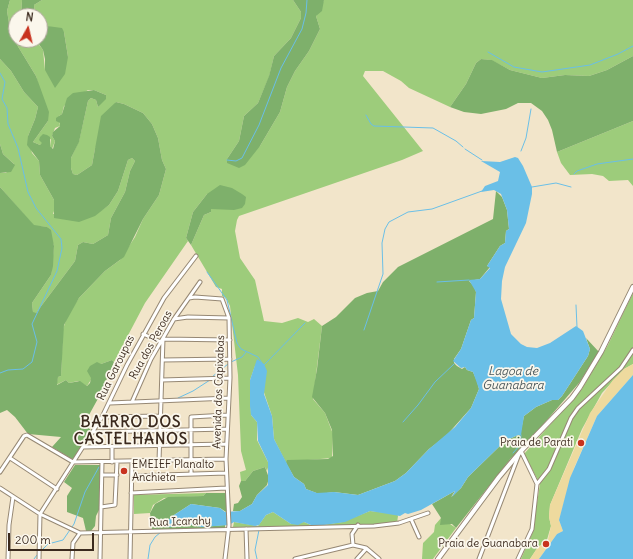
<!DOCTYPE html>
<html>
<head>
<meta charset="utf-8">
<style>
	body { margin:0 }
	#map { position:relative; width:633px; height:559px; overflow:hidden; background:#f2e5ca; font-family:Delius,sans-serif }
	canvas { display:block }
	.north { position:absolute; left:8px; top:8px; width:40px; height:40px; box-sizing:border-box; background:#fbf7ec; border:1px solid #aea59a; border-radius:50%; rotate:8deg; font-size:11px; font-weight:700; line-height:16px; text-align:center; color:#3b2a1e }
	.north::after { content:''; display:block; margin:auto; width:14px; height:18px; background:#c8321e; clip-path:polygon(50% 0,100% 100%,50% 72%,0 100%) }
	.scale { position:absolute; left:8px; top:533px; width:86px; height:18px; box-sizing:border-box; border:2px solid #3b2a1e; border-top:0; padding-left:5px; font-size:12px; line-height:14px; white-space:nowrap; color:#3b2a1e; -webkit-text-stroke:3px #fbf7ec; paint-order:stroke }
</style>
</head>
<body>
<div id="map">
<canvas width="633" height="559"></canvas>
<div class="north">N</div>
<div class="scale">200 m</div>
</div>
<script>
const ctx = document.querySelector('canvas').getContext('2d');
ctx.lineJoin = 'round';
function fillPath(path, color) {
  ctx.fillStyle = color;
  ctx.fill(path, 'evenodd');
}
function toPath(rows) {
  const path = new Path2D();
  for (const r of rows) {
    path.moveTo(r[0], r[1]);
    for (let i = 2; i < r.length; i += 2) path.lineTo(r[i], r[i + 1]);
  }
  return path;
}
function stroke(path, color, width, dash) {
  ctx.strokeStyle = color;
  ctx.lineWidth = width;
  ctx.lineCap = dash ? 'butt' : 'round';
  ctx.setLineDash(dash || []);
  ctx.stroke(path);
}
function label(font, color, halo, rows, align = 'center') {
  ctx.font = font + ' Delius,sans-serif';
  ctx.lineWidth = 3.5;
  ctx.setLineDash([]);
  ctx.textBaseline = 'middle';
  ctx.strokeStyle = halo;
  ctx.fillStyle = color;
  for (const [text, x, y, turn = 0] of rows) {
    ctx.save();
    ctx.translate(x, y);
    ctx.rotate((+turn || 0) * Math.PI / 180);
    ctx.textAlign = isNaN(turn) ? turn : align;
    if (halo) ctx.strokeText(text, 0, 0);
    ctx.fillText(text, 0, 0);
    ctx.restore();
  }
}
fillPath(toPath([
	[10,0,22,0,21,16,16,16,16,40,36,40,37,42,43,50,45,70,68,57,64,32,47,26,40,21,40,16,35,16,34,5,42,0,293,0,301,12,301,18,291,38,274,56,269,77,258,103,244,116,239,141,227,159,260,146,280,112,287,87,295,71,309,51,320,29,316,16,324,0,633,0,633,56,607,70,589,76,565,75,542,78,510,70,491,60,481,59,476,63,466,84,450,107,409,88,401,81,383,71,365,71,363,76,423,151,402,160,239,216,237,220,235,231,240,258,255,280,264,321,282,323,298,318,308,322,314,319,322,326,313,399,325,413,333,434,332,458,296,461,289,460,286,463,274,439,272,416,255,366,250,380,251,415,257,422,257,440,269,464,267,471,265,467,253,471,245,481,241,481,240,472,246,470,241,451,238,375,230,306,226,298,222,296,222,289,216,287,191,245,204,215,211,212,211,209,226,208,207,194,193,212,186,238,188,241,145,303,114,362,112,360,101,364,87,386,78,381,69,383,66,380,56,385,58,377,61,376,63,329,68,314,79,298,105,271,120,260,135,237,143,219,159,195,166,169,162,160,158,138,152,124,143,113,124,104,116,102,95,149,92,165,77,175,73,174,71,168,71,158,79,141,88,101,91,98,96,100,98,107,106,95,94,90,88,90,64,106,62,114,59,116,60,126,55,128,52,136,55,141,52,149,50,146,51,139,40,145,33,142,48,121,36,76,11,35,7,11],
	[0,59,11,71,24,92,38,107,35,119,28,136,32,153,39,161,40,175,54,200,55,208,53,214,102,210,109,205,118,191,128,160,132,158,135,161,130,171,125,192,111,218,108,235,93,244,83,242,78,245,75,261,36,313,33,313,32,303,51,275,54,246,47,227,34,226,0,187,0,173,6,173,14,164,3,154,0,144],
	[633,121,633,186,628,180,609,181,603,176,592,174,570,175,561,163,557,152],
	[633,293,633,364,624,369,602,393,582,429,550,505,549,517,551,526,546,543,538,547,530,559,521,559,532,534,540,484,524,454,582,389,608,345],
	[206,493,203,496,164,498,153,505,150,513,134,514,134,495],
	[370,511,397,514,398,516,397,523,385,526,233,527,234,522,258,526,266,515,273,512,291,524,304,522,311,525,323,525,342,522],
	[441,518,456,528,433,559,422,559,423,543,434,532,435,525]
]), '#9dcc7b');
fillPath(toPath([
	[0,0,10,0,7,11,11,35,36,76,49,112,48,121,33,142,40,145,42,143,39,140,40,137,43,134,47,135,50,137,50,146,53,149,55,141,52,136,53,132,60,126,60,123,56,121,56,118,62,114,67,98,73,93,94,90,106,95,106,99,98,107,96,100,91,98,88,101,79,142,71,158,71,168,73,174,77,175,92,165,101,116,116,102,124,104,143,113,152,124,158,138,162,160,166,169,159,195,143,219,124,257,105,271,79,298,64,325,61,376,58,377,57,385,66,380,69,383,80,381,87,386,90,383,91,378,87,371,90,366,97,362,101,364,112,360,114,362,100,395,84,424,92,431,75,458,72,459,52,447,61,437,28,434,15,417,7,410,0,413,0,187,34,225,47,227,51,230,54,246,53,266,51,275,32,303,33,312,36,313,75,261,78,245,83,242,93,244,108,235,111,218,125,192,130,171,135,161,132,158,128,160,118,191,109,205,95,216,79,222,54,218,54,200,40,175,39,161,27,145,28,136,35,119,38,107,24,92,11,71,0,59],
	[22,0,42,0,34,5,35,16,21,16],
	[293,0,324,0,322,11,316,16,320,29,309,51,295,71,287,87,280,112,260,146,245,165,239,168,227,163,227,159,239,141,244,116,258,103,269,76,274,56,291,38,301,18,301,12],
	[40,21,47,26,62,28,64,32,68,57,65,74,55,88,45,70,45,59,43,50,36,40,40,40],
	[633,56,633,121,557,152,552,130,548,120,542,111,531,103,518,103,506,109,481,114,464,112,450,107,466,84,476,63,481,59,492,60,510,70,542,78,565,75,589,76,607,70],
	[0,144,3,154,15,165,11,172,0,173],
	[220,185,232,188,242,194,246,197,245,204,242,208,234,210,211,209,211,212,204,215,191,245,186,238,193,212,207,194],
	[496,191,502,197,507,210,509,229,506,231,505,243,500,246,487,266,490,267,480,279,469,281,474,286,476,292,474,318,471,320,461,349,454,359,454,363,457,366,462,369,465,367,467,370,473,372,477,381,479,389,471,408,446,436,429,449,406,473,395,481,358,495,334,492,319,494,306,489,304,484,294,477,286,463,287,460,328,459,333,456,332,430,325,413,312,397,317,369,322,326,336,317,355,298,367,293,378,291,383,282,398,267,493,219],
	[586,338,599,352,579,383,521,450,511,458,456,528,452,524,440,525,441,518,432,504,455,491,451,497,461,488,468,477,505,441,518,435,520,435,524,416,536,407,552,400,558,400,562,396,588,356,590,349],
	[75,465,100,465,100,508,96,516,95,526,91,531,86,531,83,518,67,512,67,496,72,488,64,482],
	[265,467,269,478,267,485,257,495,252,504,240,511,233,511,234,504,238,503,242,497,239,486,241,481,245,481,253,471],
	[206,493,226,493,226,512,220,508,191,504,174,515,164,527,173,527,181,523,202,527,225,525,225,528,152,530,150,513,155,504,168,497,203,496]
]), '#7eb06b');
fillPath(toPath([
	[633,364,633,375,597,416,574,468,559,520,563,531,557,534,539,559,530,559,538,547,548,540,551,526,549,517,550,505,590,413,613,380,624,369]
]), '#eeda9e');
fillPath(toPath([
	[515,157,518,158,523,166,532,187,532,194,526,223,505,267,502,281,501,299,511,334,521,344,527,347,537,348,550,343,576,326,583,331,590,349,588,356,562,396,558,400,552,400,536,407,524,416,521,435,518,435,505,441,468,477,461,488,452,497,455,491,421,510,408,514,405,513,400,516,370,511,345,522,324,525,311,525,304,522,298,525,291,524,273,512,266,515,259,525,255,526,234,522,229,525,202,527,181,523,173,527,160,527,174,515,191,504,220,508,225,512,240,511,252,504,257,495,268,485,268,462,258,441,257,422,251,415,250,406,250,380,257,359,264,364,267,371,264,394,272,416,274,439,294,477,304,484,306,489,317,493,334,492,358,495,395,481,406,473,429,449,455,427,471,408,479,389,473,372,467,370,465,367,461,368,453,361,461,349,471,320,474,318,476,292,469,280,480,279,490,268,487,266,500,246,505,243,506,231,509,229,507,210,501,194,494,190,481,192,485,186,498,181,500,172,481,161,500,162],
	[633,375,633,559,539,559,557,534,563,531,559,520,570,478,597,416]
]), '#6abfe7');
stroke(toPath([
	[488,52,514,67,542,72,590,65,618,54,633,46],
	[0,73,5,82,2,99,7,108,8,124,18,148,28,192,36,208,61,239,62,248,57,271,32,324,37,342,32,362,23,369,8,370,0,373],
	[366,115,371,124,374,126,433,128,456,141,463,147],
	[465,149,482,160],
	[521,151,526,138,531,109],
	[227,160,236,161,242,158,259,125,281,68,302,29,306,13,307,0],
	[574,174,577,171,597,164,633,159],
	[532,187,556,183,571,187],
	[207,272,227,300,237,343,241,349,258,357,262,363],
	[437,282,469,280],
	[576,305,577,327],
	[364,330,383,274,382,243,385,229,389,222,408,212,432,209,482,191],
	[231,362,242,357,246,352],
	[264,365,305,323],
	[212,377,228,364],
	[178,398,193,391,210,380],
	[403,422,418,405,435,382,454,364],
	[513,453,520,445,521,435],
	[41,551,48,544,63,540,74,524,85,492,99,467],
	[34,559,37,555],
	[148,559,150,545,155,537,161,532],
	[257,559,255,550,259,530]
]), '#6abfe7', 1);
const minor = toPath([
	[189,298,195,297,222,299,229,318,230,378,226,459,229,525,225,559],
	[174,319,188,317,229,318],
	[143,334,161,342],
	[163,360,230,359],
	[162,380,230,378],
	[132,402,151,359,174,319,200,282],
	[110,403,229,398],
	[102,417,161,416],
	[93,432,227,429],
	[83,447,226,444],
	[112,447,112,462],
	[521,451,537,484],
	[10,458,57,489],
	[159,461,163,339,230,340],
	[0,472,24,436,27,435,73,462,226,459],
	[191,473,191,417,227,415],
	[103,475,117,475],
	[132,476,226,473],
	[0,488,40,514,80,533,374,526,399,523,428,513],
	[131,493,226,488],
	[101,507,115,505,117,462],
	[411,519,419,537],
	[246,529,247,559],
	[353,545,352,534,358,525],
	[8,559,9,525,13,497],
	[39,559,40,514,102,417,127,365,164,298,196,256],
	[72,559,73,543,80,533],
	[100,559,102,462],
	[130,559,132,461],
	[295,559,353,545,366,548,379,559],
	[357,559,366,549],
	[479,559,519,454],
	[518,559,532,529,537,484,549,469,571,418,578,408,621,368,633,350]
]);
const major = toPath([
	[438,559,499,477,520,452,572,398,580,387,601,352,633,287]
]);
stroke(minor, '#968874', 5);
stroke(major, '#968874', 6);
stroke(minor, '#fff', 3);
stroke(major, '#fff', 4);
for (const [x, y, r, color] of [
	[581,443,4,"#c8321e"],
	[124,471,4,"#c8321e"],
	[546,544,4,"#c8321e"]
]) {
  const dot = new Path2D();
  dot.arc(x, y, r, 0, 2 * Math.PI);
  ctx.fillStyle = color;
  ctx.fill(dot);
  stroke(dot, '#fbf7ec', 1.5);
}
label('11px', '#3b2a1e', '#fbf7ec', [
	["Rua dos Peroas",151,345,-61],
	["Rua Garoupas",116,368,-64],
	["Avenida dos Capixabas",219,392,-88],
	["Rua Icarahy",180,522,-2]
]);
label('11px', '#3b2a1e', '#fbf7ec', [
	["Praia de Parati",573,443],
	["EMEIEF Planalto",132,465,"left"],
	["Anchieta",132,478,"left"],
	["Praia de Guanabara",538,544]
], 'right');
label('italic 12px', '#49575a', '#fbf7ec', [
	["Lagoa de",513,372],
	["Guanabara",513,386]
]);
ctx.letterSpacing = '1px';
label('bold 15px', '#3b2a1e', '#fbf7ec', [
	["BAIRRO DOS",131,423],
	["CASTELHANOS",131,440]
]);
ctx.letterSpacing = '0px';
</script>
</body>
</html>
